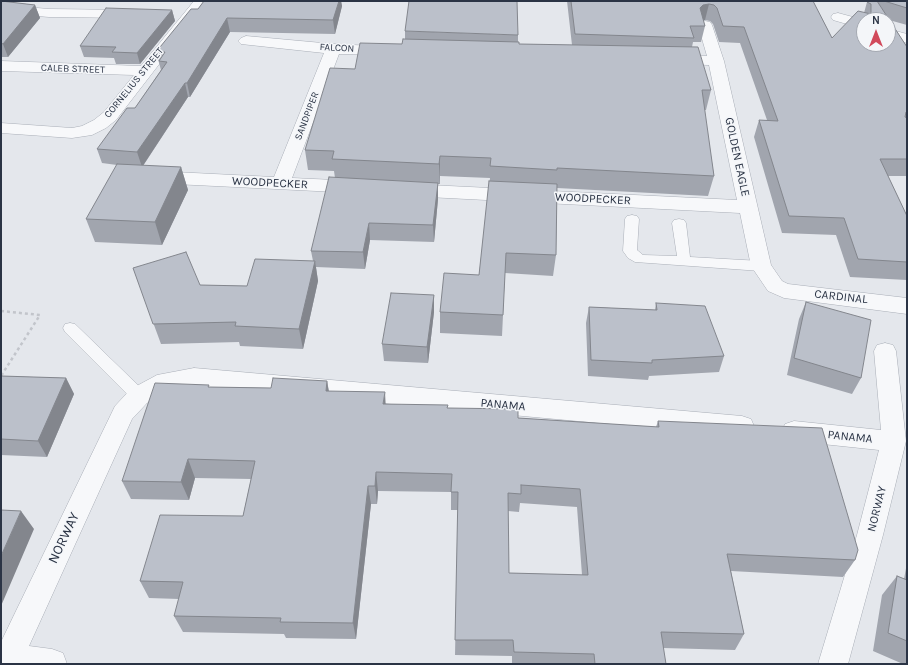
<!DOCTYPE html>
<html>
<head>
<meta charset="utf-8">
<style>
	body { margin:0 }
	#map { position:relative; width:908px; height:665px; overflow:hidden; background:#e4e7ec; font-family:Karla,sans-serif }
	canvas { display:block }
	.frame { position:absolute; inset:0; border:2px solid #2b3445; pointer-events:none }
	.north { position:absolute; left:856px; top:12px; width:40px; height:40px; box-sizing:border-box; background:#f4f6f9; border:1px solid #a4a8b1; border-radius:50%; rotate:0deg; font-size:11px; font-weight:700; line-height:16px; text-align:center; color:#2b3445 }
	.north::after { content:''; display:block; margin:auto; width:14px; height:18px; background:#d1495b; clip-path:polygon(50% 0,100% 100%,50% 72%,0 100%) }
</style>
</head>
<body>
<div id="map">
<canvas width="908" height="665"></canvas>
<div class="frame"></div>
<div class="north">N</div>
</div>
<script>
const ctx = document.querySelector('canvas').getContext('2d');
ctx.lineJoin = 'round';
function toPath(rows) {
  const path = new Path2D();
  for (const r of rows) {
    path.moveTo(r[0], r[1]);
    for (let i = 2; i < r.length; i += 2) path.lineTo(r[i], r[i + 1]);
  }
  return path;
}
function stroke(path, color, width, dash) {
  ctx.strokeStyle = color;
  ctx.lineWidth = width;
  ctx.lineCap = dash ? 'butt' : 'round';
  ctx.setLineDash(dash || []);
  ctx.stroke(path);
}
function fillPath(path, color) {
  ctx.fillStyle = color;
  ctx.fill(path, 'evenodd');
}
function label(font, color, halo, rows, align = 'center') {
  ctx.font = font + ' Karla,sans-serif';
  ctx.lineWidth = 3;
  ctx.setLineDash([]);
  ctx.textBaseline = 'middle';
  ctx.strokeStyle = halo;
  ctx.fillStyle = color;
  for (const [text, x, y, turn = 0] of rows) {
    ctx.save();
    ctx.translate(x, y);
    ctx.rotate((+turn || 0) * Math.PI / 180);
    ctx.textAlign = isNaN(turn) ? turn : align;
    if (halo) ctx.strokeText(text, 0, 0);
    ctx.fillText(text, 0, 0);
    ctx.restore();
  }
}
const lane = toPath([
	[632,215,637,216,639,219,637,250,643,255,677,256,672,223,674,220,679,219,684,220,686,223,690,257,761,261,766,263,768,266,766,269,761,271,635,262,628,258,623,251,625,219,627,216,632,215],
	[70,323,75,324,145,392,147,396,145,400,139,402,133,400,65,332,63,328,65,324,70,323]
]);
const street = toPath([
	[194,1,208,1,116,120,106,128,92,135,72,138,1,133,1,123,72,128,82,126,94,120,104,112,134,75,1,71,1,61,141,66,194,1],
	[1,5,49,9,132,10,137,11,139,14,137,17,132,18,49,17,1,13,1,5],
	[838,13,864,20,864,29,833,20,831,17,833,14,838,13],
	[705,21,710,22,712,25,724,61,771,265,782,281,788,284,907,298,907,314,784,298,768,291,751,266,740,213,408,196,401,194,399,190,401,186,408,184,737,200,709,65,673,64,668,62,665,59,668,56,673,54,707,56,698,25,700,22,705,21],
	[888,29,907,34,907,43,888,38,888,29],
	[246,36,333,44,394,47,397,50,394,53,389,55,339,54,292,178,357,181,364,183,366,187,364,191,357,193,154,183,148,181,145,177,148,173,154,171,274,177,324,53,241,44,238,41,241,38,246,36],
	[885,343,893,345,896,351,906,441,883,535,848,664,818,664,857,535,879,450,794,441,785,438,782,431,785,424,794,421,881,430,874,351,877,345,885,343],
	[194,368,742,416,751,419,754,426,751,433,742,436,194,386,170,389,147,403,132,419,29,646,52,649,63,653,67,664,1,664,1,642,115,406,131,389,157,375,194,368]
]);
stroke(lane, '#a9aeb7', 1);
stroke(street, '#a9aeb7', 1);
stroke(toPath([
	[1,311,40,315,1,376]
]), '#c2c5cb', 2.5, [3, 3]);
fillPath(lane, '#f7f8fa');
fillPath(street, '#f7f8fa');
fillPath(toPath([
	[1,1,35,5,40,18,8,57,1,57],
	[204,1,341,1,342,6,335,34,230,32,190,97,188,97,143,166,181,167,188,190,162,245,95,242,86,219,117,165,102,163,97,149,135,108,161,70,156,52,198,9],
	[567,1,813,1,832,38,864,13,867,2,868,1,907,1,907,25,889,20,907,47,907,176,888,176,907,216,907,280,850,277,836,235,782,233,754,137,759,120,767,120,740,43,719,42,713,24,710,21,705,20,703,20,705,26,701,42,693,42,692,47,711,90,706,110,704,110,714,176,708,196,557,188,556,255,553,276,505,273,502,336,440,333,440,312,479,275,490,178,440,176,440,184,438,184,438,199,434,242,370,240,365,269,316,267,318,281,303,349,240,346,239,342,161,344,133,268,200,285,247,286,313,261,311,251,335,178,334,171,308,170,305,150,355,69,402,44,405,39,405,31,518,35,518,42,519,44,572,45],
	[172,10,175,21,140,64,116,64,114,58,84,57,80,46],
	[434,295,434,312,428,363,384,361,382,344],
	[806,302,861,378,852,394,787,375,799,319],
	[656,303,724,356,719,372,649,376,648,380,588,376,586,323,589,307,655,310],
	[1,376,66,378,74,394,47,457,1,455],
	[327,381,329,391,386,404,448,408,518,418,656,427,658,421,855,560,843,577,731,571,744,634,735,650,663,648,666,664,512,664,512,656,455,655,458,510,451,510,451,492,378,491,377,504,371,504,356,639,286,638,284,634,183,632,174,616,179,599,149,598,140,581,243,516,251,479,195,478,189,500,131,499,122,481,210,387,271,388],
	[520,503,577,507,582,575,509,573,508,511,519,512],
	[907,563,907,664,903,664,873,651,882,595,897,576,904,579]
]), '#a1a5ae');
fillPath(toPath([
	[339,1,341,1,342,6,335,34,333,20],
	[709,4,705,20,700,21,700,8,703,5],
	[35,5,40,18,8,57,3,44],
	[172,10,175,21,140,64,137,53],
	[227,18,230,32,190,97,187,83],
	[185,83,188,97,142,167,137,152],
	[440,156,440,184,439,164],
	[181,167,188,190,162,245,155,222],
	[438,183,438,199,434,242,433,225],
	[369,223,370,240,365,269,363,252],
	[315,261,318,281,303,349,299,329],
	[434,295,434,312,428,363,427,347],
	[66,378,74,394,47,457,38,441],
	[327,381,330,400,326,391],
	[385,392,386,411,383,404],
	[188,459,195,478,189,500,181,482],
	[376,472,378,491,377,504,375,486],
	[368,486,371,504,356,639,353,623],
	[21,511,34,529,1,606,1,556]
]), '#83868d');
const building = toPath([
	[1,1,35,5,3,44,1,43,1,1],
	[204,1,339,1,333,20,227,18,187,83,185,83,137,152,97,149,127,108,135,108,167,62,159,61,165,52,156,52,191,9,198,9,204,1],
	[409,1,517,1,518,35,405,31,409,1],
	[571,1,813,1,832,38,858,11,871,14,871,4,867,2,868,1,877,1,907,47,907,112,906,112,905,117,907,118,907,159,880,159,907,216,907,262,858,259,844,218,789,216,759,120,778,121,744,27,723,26,717,8,714,5,709,4,703,5,700,8,705,26,690,26,694,38,575,34,571,1],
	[864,20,888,20,888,44,864,44,864,20],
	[884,1,907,1,907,8,884,1],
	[106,8,172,10,137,53,112,52,116,47,80,46,106,8],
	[403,39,519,42,519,44,698,47,711,90,702,90,714,176,557,168,557,170,490,166,491,158,440,156,439,164,332,159,334,151,305,150,330,68,355,69,360,43,402,44,403,39],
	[117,164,181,167,155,222,86,219,117,164],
	[329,177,438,183,433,225,369,223,363,252,311,251,329,177],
	[489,181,557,184,556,255,506,253,503,315,440,312,444,273,479,275,489,181],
	[186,252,200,285,247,286,255,259,315,261,299,329,235,326,236,322,153,324,133,268,186,252],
	[391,293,434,295,427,347,382,344,391,293],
	[806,302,871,320,861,378,794,358,806,302],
	[656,303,705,306,724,356,652,360,652,363,591,360,589,307,657,310,656,303],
	[1,376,66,378,38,441,1,439,1,376],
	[273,378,327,381,326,391,385,392,383,404,448,405,447,408,518,409,518,418,659,427,658,421,822,428,858,550,855,560,727,554,744,634,661,632,666,664,595,664,594,654,514,652,513,640,455,640,458,492,451,492,452,474,376,472,375,486,368,486,353,623,280,622,281,618,174,616,183,582,140,581,160,515,243,516,255,461,188,459,181,482,122,481,155,383,209,385,208,387,271,388,273,378],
	[521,485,580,489,588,575,509,573,508,493,521,494,521,485],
	[1,510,21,511,1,556,1,510],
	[897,576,907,580,907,641,888,633,897,576]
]);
fillPath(building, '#bbc0ca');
stroke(building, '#83868d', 1);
label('10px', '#2b3445', '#f4f6f9', [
	["FALCON",337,48,3],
	["CALEB STREET",73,69,2],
	["CORNELIUS STREET",134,83,-51],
	["SANDPIPER",307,116,-69]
]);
label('12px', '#2b3445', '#f4f6f9', [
	["GOLDEN EAGLE",737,157,78],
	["WOODPECKER",270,183,3],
	["WOODPECKER",593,199,3],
	["CARDINAL",841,297,6],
	["PANAMA",503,405,5],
	["PANAMA",850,437,6],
	["NORWAY",877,509,-76]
]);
label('14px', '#2b3445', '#f4f6f9', [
	["NORWAY",64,538,-65]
]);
</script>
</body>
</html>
